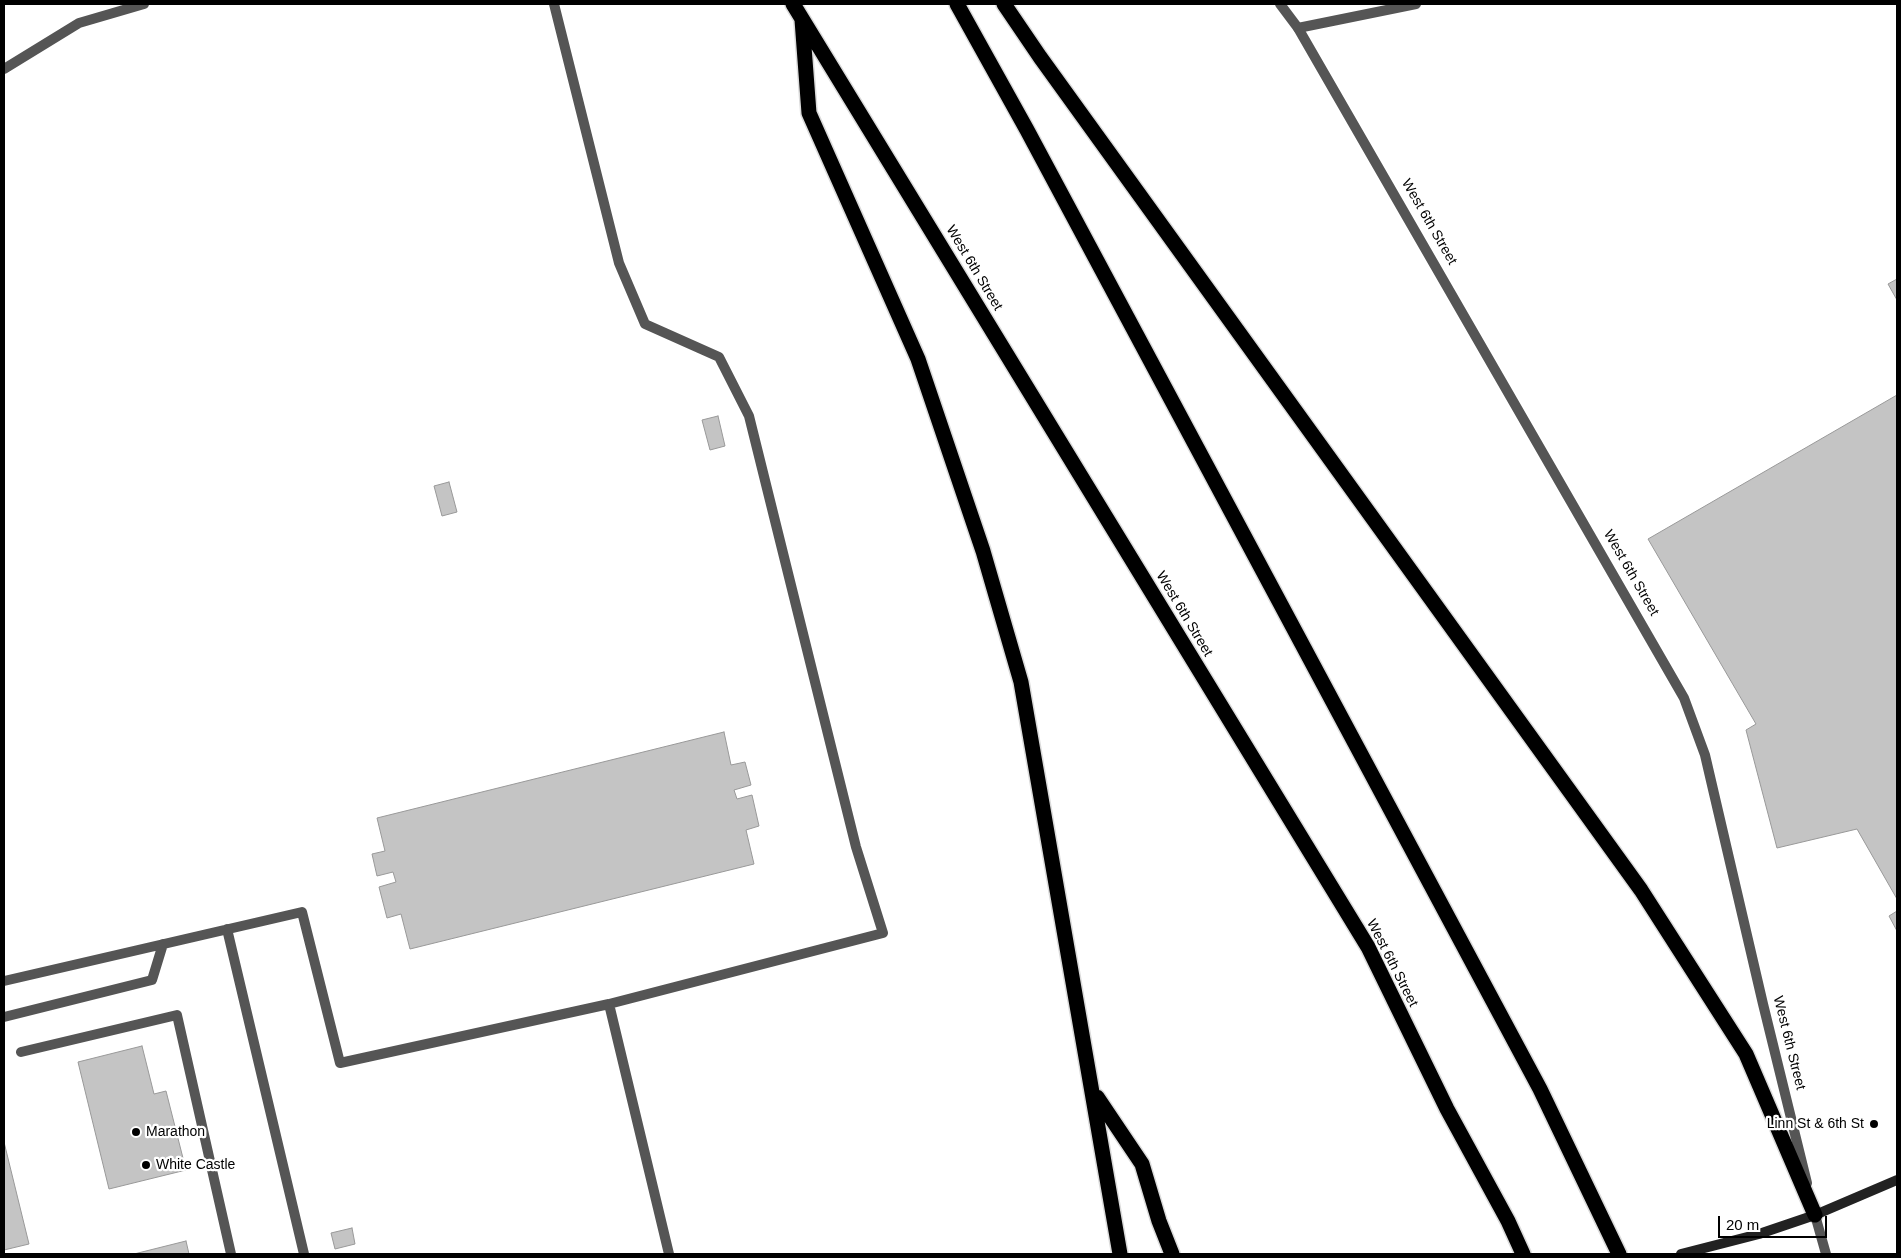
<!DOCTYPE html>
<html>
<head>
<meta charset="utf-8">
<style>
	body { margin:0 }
	#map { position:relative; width:1901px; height:1258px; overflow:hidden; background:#fff; font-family:Arial,sans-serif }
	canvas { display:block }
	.frame { position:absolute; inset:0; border:5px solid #000; pointer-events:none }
	.scale { position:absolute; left:1718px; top:1216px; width:109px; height:22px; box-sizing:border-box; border:2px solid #000; border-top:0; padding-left:6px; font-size:15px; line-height:18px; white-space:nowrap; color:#000; -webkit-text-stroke:4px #fff; paint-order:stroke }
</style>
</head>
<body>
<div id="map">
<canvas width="1901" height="1258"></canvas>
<div class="frame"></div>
<div class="scale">20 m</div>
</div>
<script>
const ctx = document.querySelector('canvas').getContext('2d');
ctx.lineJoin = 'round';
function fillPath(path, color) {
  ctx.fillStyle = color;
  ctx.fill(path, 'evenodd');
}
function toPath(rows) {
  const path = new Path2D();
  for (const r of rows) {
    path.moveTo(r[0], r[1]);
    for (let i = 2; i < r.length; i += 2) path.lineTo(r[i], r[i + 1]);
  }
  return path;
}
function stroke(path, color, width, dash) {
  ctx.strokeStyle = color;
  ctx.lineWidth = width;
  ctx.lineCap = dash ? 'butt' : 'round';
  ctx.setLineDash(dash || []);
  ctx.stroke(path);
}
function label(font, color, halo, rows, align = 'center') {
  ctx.font = font + ' Arial,sans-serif';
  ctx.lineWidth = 4.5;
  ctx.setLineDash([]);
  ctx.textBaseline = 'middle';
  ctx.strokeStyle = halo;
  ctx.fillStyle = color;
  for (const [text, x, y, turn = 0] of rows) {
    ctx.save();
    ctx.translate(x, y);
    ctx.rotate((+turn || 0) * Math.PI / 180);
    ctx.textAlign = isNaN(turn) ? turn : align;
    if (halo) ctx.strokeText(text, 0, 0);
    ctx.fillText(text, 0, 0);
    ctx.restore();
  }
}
const building = toPath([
	[1897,279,1897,300,1888,284,1897,279],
	[1897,395,1897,899,1857,829,1777,848,1746,730,1756,724,1648,539,1897,395],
	[718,416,725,446,710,450,702,420,718,416],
	[449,482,457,512,442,516,434,486,449,482],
	[724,732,731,765,745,762,751,785,734,790,737,799,752,795,759,826,746,830,754,864,410,949,401,914,387,918,379,887,396,882,393,872,377,876,372,854,385,851,377,818,724,732],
	[1897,911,1897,931,1889,916,1897,911],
	[142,1046,154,1094,166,1091,186,1170,109,1189,78,1062,142,1046],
	[4,1142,29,1244,4,1250,4,1142],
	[352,1228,355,1244,335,1249,331,1233,352,1228],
	[186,1241,189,1254,134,1254,186,1241]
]);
fillPath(building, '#c4c4c4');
stroke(building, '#999', 1);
const motorway = toPath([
	[793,4,1368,947,1447,1109,1508,1221,1523,1254],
	[957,4,1027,130,1540,1089,1619,1254],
	[1004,4,1040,57,1641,890,1746,1054,1815,1215],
	[802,20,809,113,918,359,983,551,1021,682,1120,1254],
	[1097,1097,1142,1164,1159,1221,1172,1254]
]);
stroke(motorway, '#dbdbdb', 18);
stroke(toPath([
	[1298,28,1416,4],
	[4,69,79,23,144,4],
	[227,929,304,1254],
	[4,981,302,912,340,1063,609,1004,883,933,856,847,749,416,719,357,645,324,619,263,554,4],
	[609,1004,669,1254],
	[4,1017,152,980,163,944],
	[21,1052,177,1015,231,1254],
	[1815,1215,1826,1254]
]), '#555', 10);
stroke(toPath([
	[1280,4,1298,28,1684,698,1705,755,1763,1004,1807,1183]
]), '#555', 10);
stroke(toPath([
	[1681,1254,1759,1234,1815,1215,1897,1180]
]), '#222', 10);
stroke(motorway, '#000', 15);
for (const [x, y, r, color] of [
	[1874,1124,5,"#000"],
	[136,1132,5,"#000"],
	[146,1165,5,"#000"]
]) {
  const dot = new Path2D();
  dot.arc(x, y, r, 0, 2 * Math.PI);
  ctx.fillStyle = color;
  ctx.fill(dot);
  stroke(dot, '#fff', 2);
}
label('14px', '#000', '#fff', [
	["West 6th Street",1429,222,60],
	["West 6th Street",974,268,59],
	["West 6th Street",1631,573,60],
	["West 6th Street",1184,614,59],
	["West 6th Street",1392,963,63],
	["West 6th Street",1789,1043,76]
]);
label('14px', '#000', '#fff', [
	["Linn St & 6th St",1864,1124,"right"],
	["Marathon",146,1132],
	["White Castle",156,1165]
], 'left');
</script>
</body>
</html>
